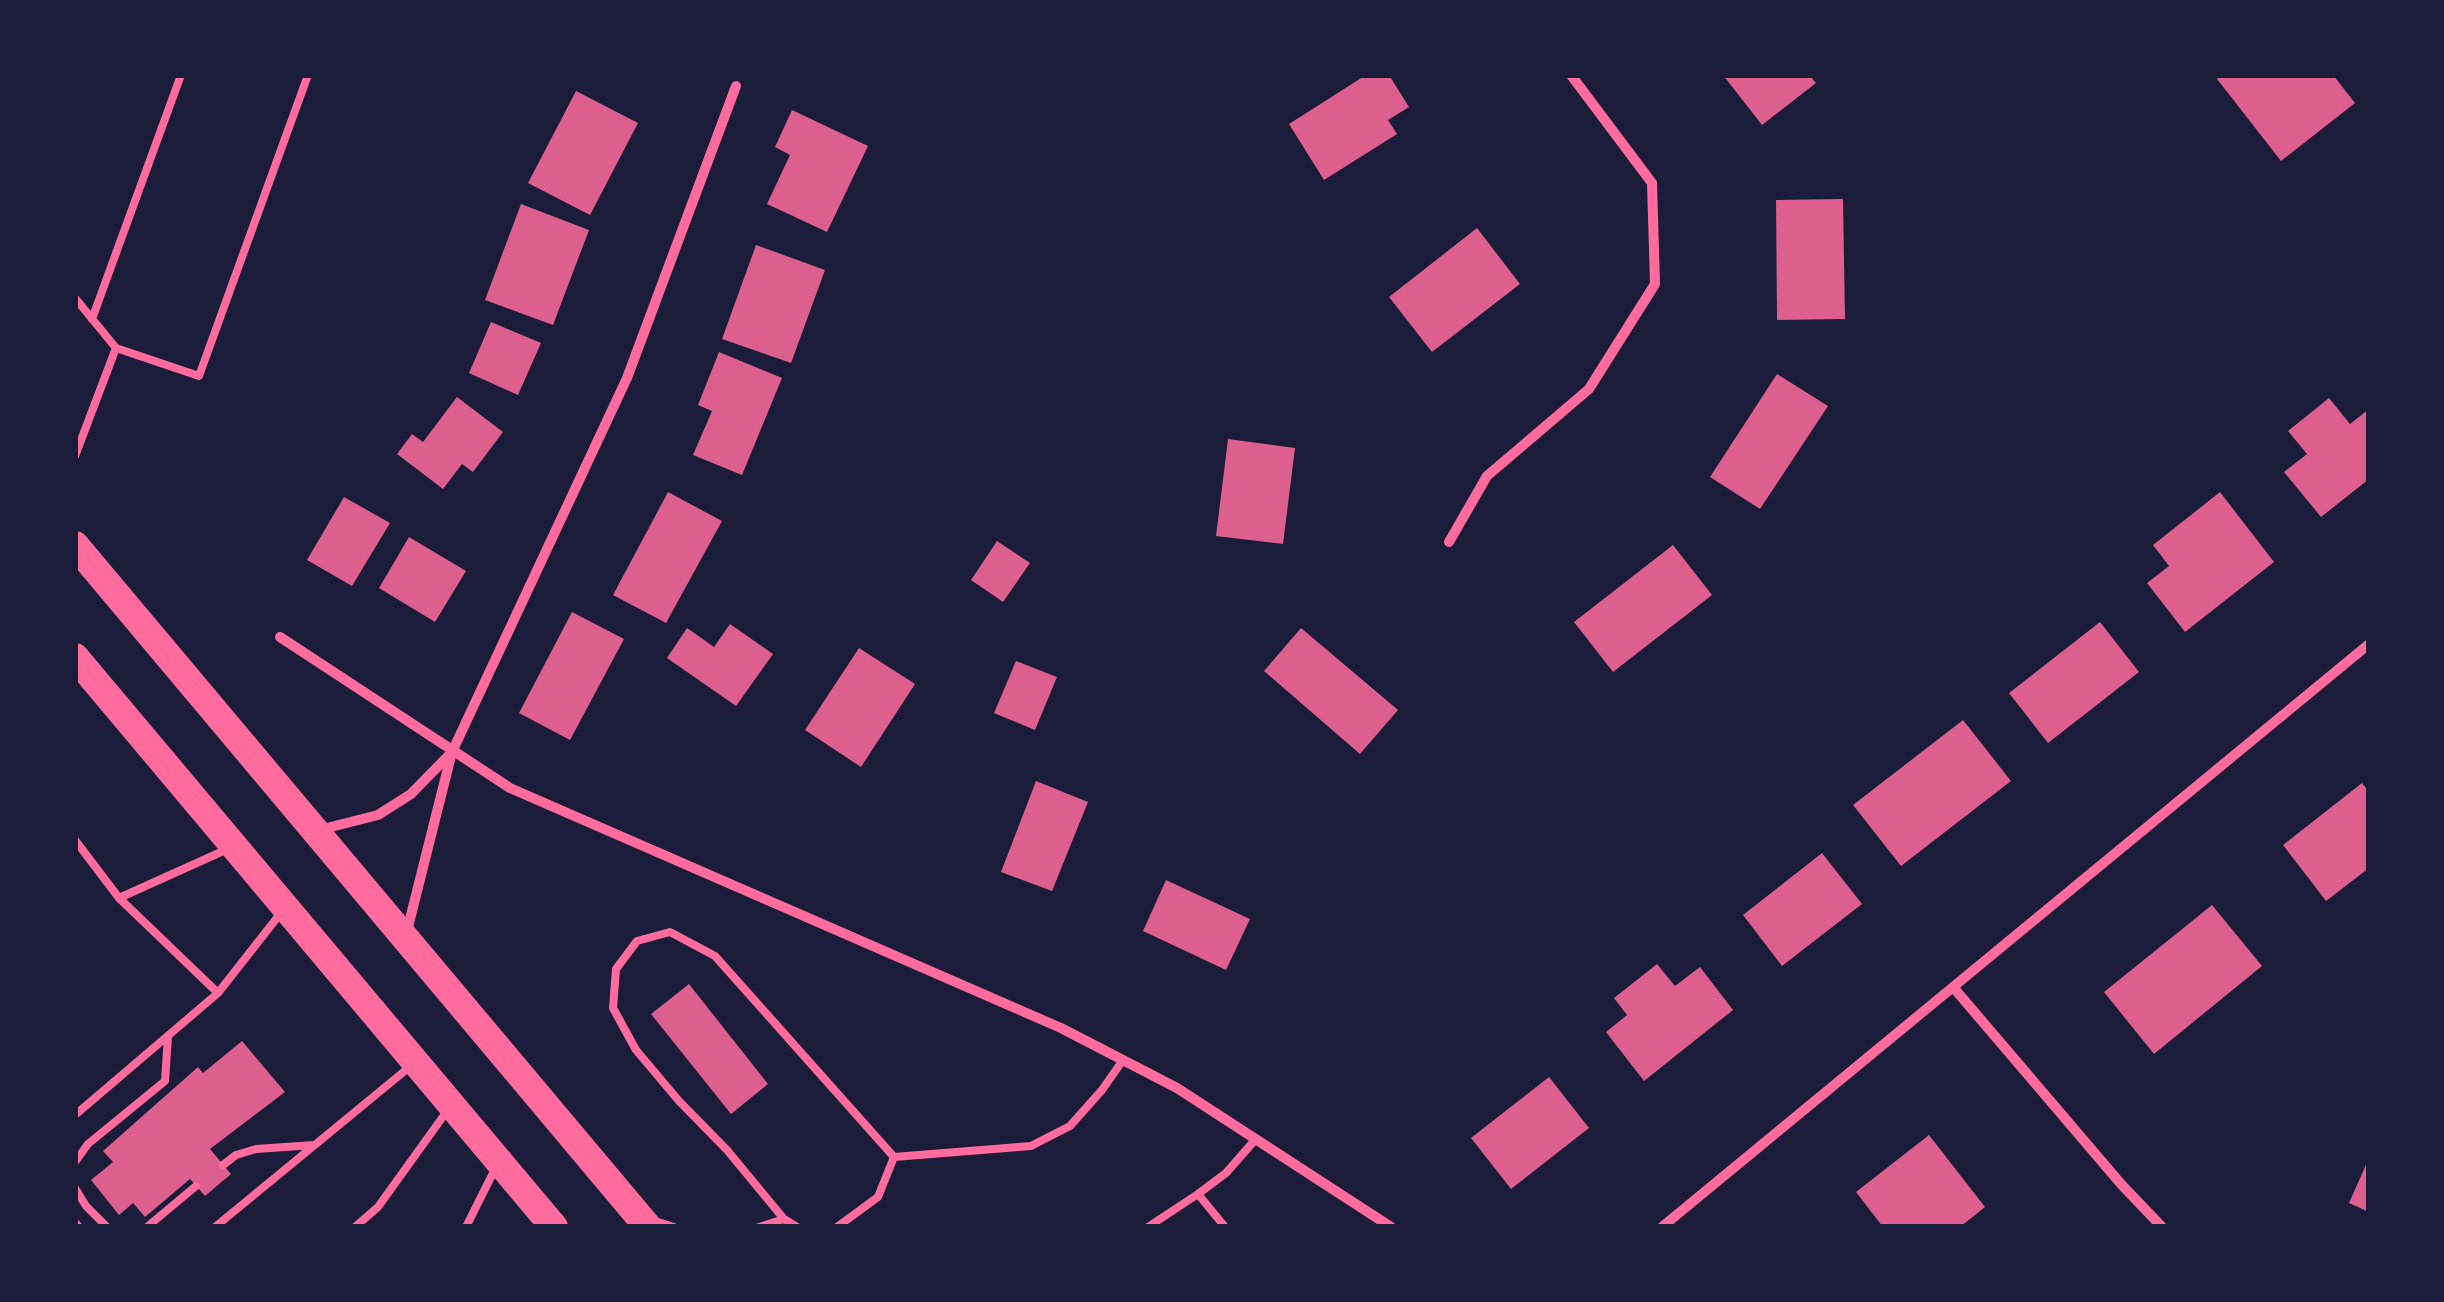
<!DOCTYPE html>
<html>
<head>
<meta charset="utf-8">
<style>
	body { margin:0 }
	#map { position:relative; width:2444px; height:1302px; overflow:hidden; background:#1b1b3a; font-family:Quicksand,sans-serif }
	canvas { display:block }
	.frame { position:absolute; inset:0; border:78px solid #1b1b3a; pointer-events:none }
</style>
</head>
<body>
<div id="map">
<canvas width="2444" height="1302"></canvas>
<div class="frame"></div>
</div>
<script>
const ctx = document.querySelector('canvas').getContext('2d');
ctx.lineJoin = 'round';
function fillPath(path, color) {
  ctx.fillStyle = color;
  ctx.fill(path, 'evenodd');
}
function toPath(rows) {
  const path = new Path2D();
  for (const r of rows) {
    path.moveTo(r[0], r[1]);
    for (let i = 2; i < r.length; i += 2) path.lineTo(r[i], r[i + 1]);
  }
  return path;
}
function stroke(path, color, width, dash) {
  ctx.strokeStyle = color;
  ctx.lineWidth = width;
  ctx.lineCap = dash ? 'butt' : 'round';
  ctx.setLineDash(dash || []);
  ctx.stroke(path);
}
fillPath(toPath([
	[1366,75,1389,75,1409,107,1388,120,1397,134,1324,180,1289,124],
	[1723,75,1809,75,1816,83,1762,125],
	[2222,75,2333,75,2355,103,2281,161,2217,79],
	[576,91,638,123,590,215,528,183],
	[792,110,868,146,827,232,767,204,790,155,775,147],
	[1843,199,1845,319,1777,320,1776,200],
	[521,204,589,230,553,325,485,300],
	[1477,228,1520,284,1432,352,1389,297],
	[756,245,825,270,791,363,722,339],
	[491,322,541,343,518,395,469,373],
	[719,352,782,378,742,475,693,455,712,411,698,405],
	[1777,374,1828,406,1760,509,1710,477],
	[457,397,503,432,473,472,462,464,443,489,397,454,412,434,423,442],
	[2329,398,2350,424,2369,409,2369,479,2321,517,2284,472,2307,454,2288,431],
	[1228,439,1295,448,1283,544,1216,536],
	[668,492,722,521,666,623,613,595],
	[2220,492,2274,562,2185,632,2147,583,2169,566,2153,545],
	[344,497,390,523,352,586,307,560],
	[409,537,466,571,435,622,379,588],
	[997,541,1030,563,1003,602,971,580],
	[1673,545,1712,595,1613,672,1574,622],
	[572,612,624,639,570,740,519,713],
	[2100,622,2139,672,2048,743,2009,693],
	[730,624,773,654,736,706,667,658,687,628,714,647],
	[1301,628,1398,710,1360,754,1264,671],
	[859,648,915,684,861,767,805,730],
	[1016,661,1057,677,1035,730,994,713],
	[1963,720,2011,781,1901,866,1853,805],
	[1036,781,1088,802,1052,891,1001,872],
	[2362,783,2369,792,2369,868,2326,901,2283,845],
	[1822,853,1862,904,1782,966,1743,915],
	[1166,880,1250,919,1226,970,1143,931],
	[2212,905,2262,966,2154,1054,2104,992],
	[1657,964,1675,986,1700,967,1733,1010,1644,1081,1606,1032,1627,1015,1614,998],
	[689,984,768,1084,731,1114,651,1014],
	[242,1041,285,1092,210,1149,231,1174,205,1196,190,1179,145,1217,133,1203,119,1215,91,1180,113,1162,103,1151,198,1067,203,1073],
	[1549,1077,1589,1128,1511,1189,1471,1138],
	[1929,1135,1985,1207,1960,1227,1883,1227,1856,1192],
	[2369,1158,2369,1212,2349,1203]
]), '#dd5f8e');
stroke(toPath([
	[75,298,116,348,199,376,308,75],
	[92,319,181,75],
	[75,456,116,348],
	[75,840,119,898,218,993],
	[119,898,230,848],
	[75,1115,218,993,280,914],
	[894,1157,1031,1146,1070,1126,1102,1090,1123,1060],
	[75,1162,88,1144,165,1081,168,1036],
	[223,1165,236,1155,256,1149,314,1145],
	[75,1188,86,1206,107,1227],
	[1198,1194,1226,1173,1255,1140],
	[655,1221,674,1227],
	[75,1222,79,1227],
	[147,1227,196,1186],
	[215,1227,412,1065],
	[355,1227,378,1207,447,1111],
	[466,1227,495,1169],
	[759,1227,784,1219],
	[797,1227,784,1219,727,1150,679,1101,636,1050,613,1008,616,969,637,941,670,932,715,956,894,1157,878,1197,837,1227],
	[1148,1227,1198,1194,1225,1227]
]), '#ff6b9d', 8);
stroke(toPath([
	[1449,542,1487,476,1589,389,1655,284,1652,183,1571,75],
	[280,637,510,788,1061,1028,1177,1088,1391,1227],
	[319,830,378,815,411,794,451,753],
	[406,935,452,752,627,378,736,86],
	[1953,987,2121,1184,2162,1227],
	[1662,1227,2369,644]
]), '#ff6b9d', 10);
stroke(toPath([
	[75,545,648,1227],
	[75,657,554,1227]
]), '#ff6b9d', 28);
</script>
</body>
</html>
